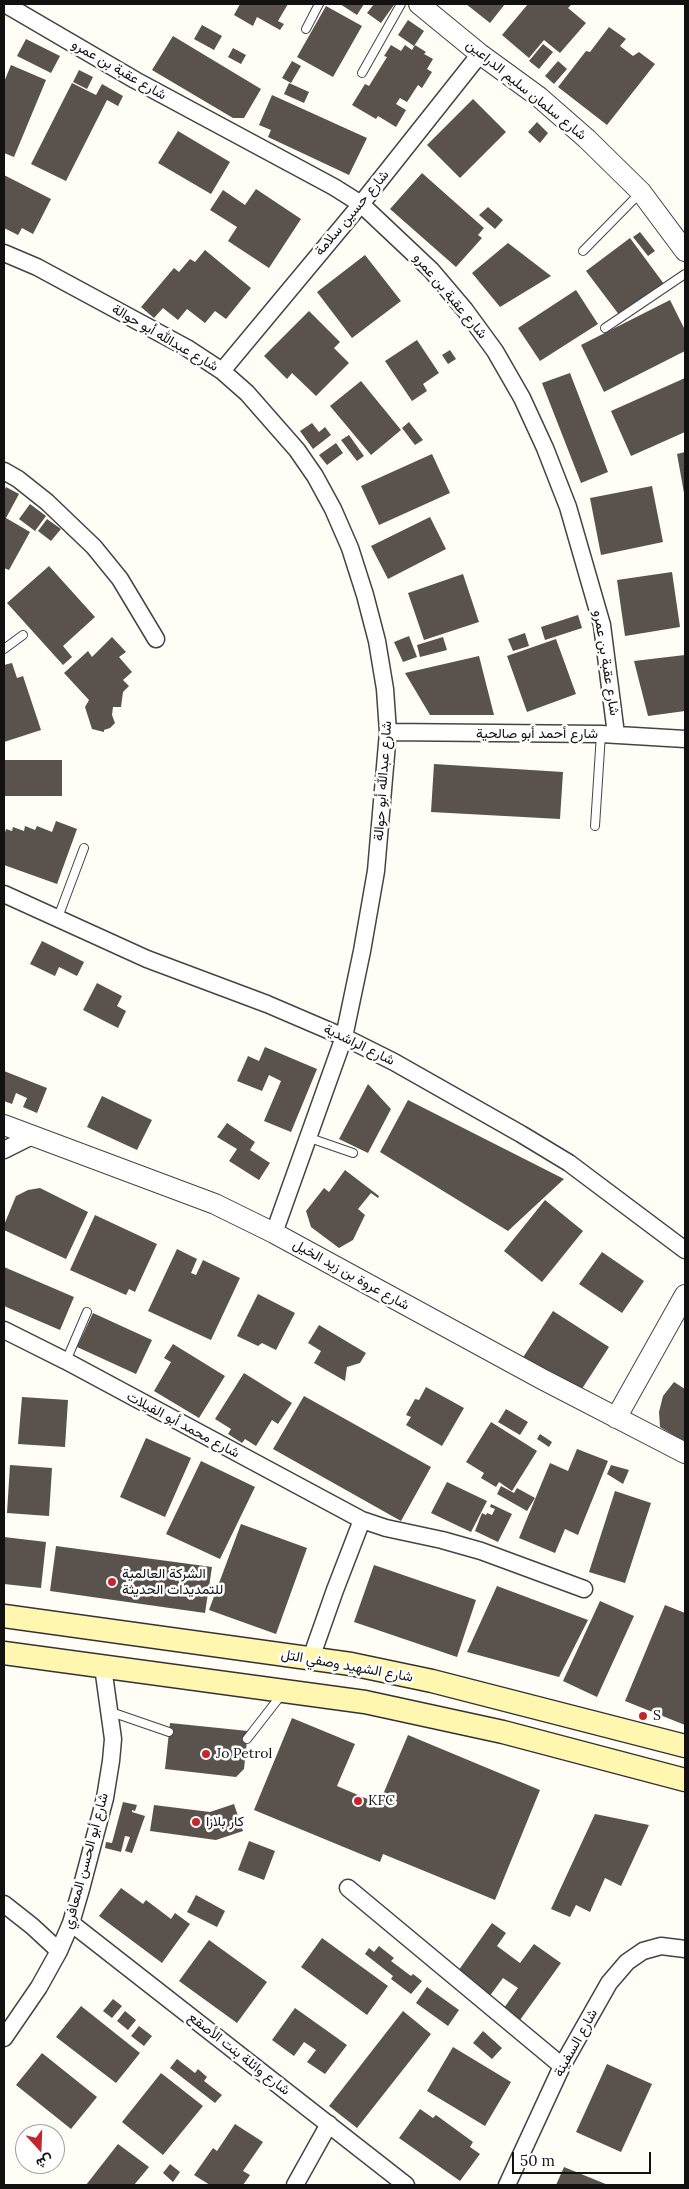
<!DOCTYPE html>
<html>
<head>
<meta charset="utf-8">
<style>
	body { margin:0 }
	#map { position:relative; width:689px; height:2189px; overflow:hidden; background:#fffdf5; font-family:Lora,Vazirmatn,serif }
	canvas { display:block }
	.frame { position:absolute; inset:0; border:5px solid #111; pointer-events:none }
	.north { position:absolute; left:15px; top:2124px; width:50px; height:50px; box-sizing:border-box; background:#fff; border:1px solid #a0a0a0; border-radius:50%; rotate:160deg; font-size:14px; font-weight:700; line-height:20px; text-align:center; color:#111 }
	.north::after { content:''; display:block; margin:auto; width:18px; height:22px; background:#c4262e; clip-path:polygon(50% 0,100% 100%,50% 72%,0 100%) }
	.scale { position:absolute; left:512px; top:2152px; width:139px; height:22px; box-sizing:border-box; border:2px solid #111; border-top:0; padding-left:6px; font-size:15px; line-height:18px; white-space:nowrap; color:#111; -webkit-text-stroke:4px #fff; paint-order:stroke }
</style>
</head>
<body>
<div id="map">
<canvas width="689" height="2189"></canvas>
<div class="frame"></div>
<div class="north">ش</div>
<div class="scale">50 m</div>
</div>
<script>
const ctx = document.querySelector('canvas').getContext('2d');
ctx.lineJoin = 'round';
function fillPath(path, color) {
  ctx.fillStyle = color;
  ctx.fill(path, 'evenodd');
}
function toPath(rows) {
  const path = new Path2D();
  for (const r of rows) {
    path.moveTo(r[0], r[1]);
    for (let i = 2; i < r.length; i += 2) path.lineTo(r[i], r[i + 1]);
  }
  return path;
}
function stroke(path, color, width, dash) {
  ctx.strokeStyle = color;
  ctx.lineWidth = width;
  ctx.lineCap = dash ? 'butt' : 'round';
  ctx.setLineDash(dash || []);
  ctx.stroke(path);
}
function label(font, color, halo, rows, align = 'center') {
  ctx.font = font + ' Lora,Vazirmatn,serif';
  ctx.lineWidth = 5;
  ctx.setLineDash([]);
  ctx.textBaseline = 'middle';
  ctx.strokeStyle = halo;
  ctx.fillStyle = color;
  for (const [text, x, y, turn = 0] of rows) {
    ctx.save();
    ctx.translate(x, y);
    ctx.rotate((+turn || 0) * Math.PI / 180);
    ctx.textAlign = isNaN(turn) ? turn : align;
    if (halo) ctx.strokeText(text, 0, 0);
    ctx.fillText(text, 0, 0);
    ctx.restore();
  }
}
fillPath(toPath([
	[240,4,288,4,278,21,284,24,280,30,257,17,253,26,234,15],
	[340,4,364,4,357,15],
	[374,4,392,4,394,5,381,23,367,13],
	[466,4,505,4,490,23],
	[528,4,572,4,568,8,586,23,560,53,544,40,529,58,502,35],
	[326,6,362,26,333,77,297,57],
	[408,20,424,31,414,46,398,35],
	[202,25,222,36,214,50,194,39],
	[609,27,626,39,620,46,633,56,639,52,655,64,607,125,558,87,586,51,590,52],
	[173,36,261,89,244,118,233,118,152,70],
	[26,39,60,56,51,73,17,56],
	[543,44,553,52,539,69,529,61],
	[391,45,401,51,405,45,412,50,415,45,426,52,424,54,433,59,427,69,432,72,422,88,418,85,407,102,400,98,396,104,406,110,396,127,378,116,376,119,352,105,365,84,369,86,387,57,384,56],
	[233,48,246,55,241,64,228,57],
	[292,61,301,66,291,83,282,78],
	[558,61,567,69,554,84,545,76],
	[11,65,46,80,14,157,4,153,4,82],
	[79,70,93,77,87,89,73,82],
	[72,83,96,95,102,84,123,96,118,106,107,100,66,181,31,164],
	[289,83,309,92,304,103,284,94],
	[272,95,367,138,349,175,268,137,271,130,259,125],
	[473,99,506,132,460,178,427,145],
	[537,122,548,133,540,143,528,132],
	[178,131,230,162,211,194,158,163],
	[422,173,484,228,478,235,482,238,456,267,390,209],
	[4,175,51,199,33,234,22,228,18,235,4,228],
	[256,189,301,219,269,268,228,241,237,227,210,210,223,190,245,205],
	[488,207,503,220,495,229,479,215],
	[640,232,655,251,648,256,633,237],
	[630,238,664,284,620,316,586,271],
	[508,243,551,276,500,307,472,273],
	[205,250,251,288,226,319,215,311,205,323,187,309,178,320,163,308,154,318,141,307,174,268,179,272,190,259,195,262],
	[365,255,401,301,352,338,317,292],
	[576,290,598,324,540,361,518,328],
	[670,300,685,330,685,351,604,392,581,345],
	[309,311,340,342,334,348,349,363,316,396,292,373,287,379,264,356],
	[417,340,439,373,423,384,427,391,412,401,385,361],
	[450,350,456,359,448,364,442,355],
	[570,373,608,472,581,483,542,383],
	[685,378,685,432,631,456,611,411],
	[361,381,401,430,371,455,330,406],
	[409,422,423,440,415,445,402,428],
	[312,423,319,432,325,427,331,435,313,449,300,431],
	[349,435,364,456,357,461,341,440],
	[336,443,343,453,327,465,319,455],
	[685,452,685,493,684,493,677,454],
	[432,454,450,493,379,525,361,486],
	[652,486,663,542,601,555,590,498],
	[6,487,19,494,6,518,30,532,9,570,4,568,4,491],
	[30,504,46,516,35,531,19,519],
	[430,517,446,549,388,579,371,546],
	[47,519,61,529,51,541,38,531],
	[49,566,95,617,63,646,72,657,63,665,7,603],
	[672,572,680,627,625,636,617,580],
	[463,574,479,622,424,640,408,593],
	[578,615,582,628,545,640,541,627],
	[525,633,529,646,513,651,508,639],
	[409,636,417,657,403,662,394,642],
	[112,637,126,652,119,657,132,672,123,680,129,686,123,692,121,707,113,707,112,715,115,723,110,728,104,730,104,732,92,729,85,707,89,700,64,673,88,651,92,657],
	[443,637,447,650,420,657,417,645],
	[556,639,576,694,527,712,507,656],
	[685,655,685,711,648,716,634,661],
	[479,656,494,715,430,715,405,673],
	[12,663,17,678,23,676,41,730,4,742,4,665],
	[4,760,62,760,62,796,4,796],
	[434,764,563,772,560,819,431,812],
	[56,821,77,829,57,884,4,865,4,836,6,829,12,831,13,827,24,831,25,826,35,830,37,826,52,832],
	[42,941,84,962,77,976,59,967,55,976,30,964],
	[97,983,122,996,117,1006,126,1011,118,1028,83,1010],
	[265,1047,317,1069,291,1132,264,1121,281,1081,269,1075,262,1091,237,1081,248,1056,259,1061],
	[4,1071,47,1088,37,1113,23,1107,27,1098,16,1093,12,1104,4,1101],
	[368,1084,391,1109,368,1153,339,1139],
	[102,1096,152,1120,137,1150,87,1127],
	[408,1100,564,1179,508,1231,380,1152],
	[227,1123,255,1142,250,1150,270,1163,259,1180,229,1161,237,1149,217,1137],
	[345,1170,379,1196,378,1198,371,1193,358,1209,365,1215,353,1240,339,1248,311,1227,306,1211,324,1188,329,1192],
	[40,1188,88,1212,66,1259,4,1230,4,1225,16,1196,28,1190],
	[545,1200,583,1231,542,1282,504,1251],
	[95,1215,157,1244,135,1292,129,1289,126,1295,70,1270],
	[177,1249,197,1259,191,1273,196,1275,203,1260,240,1278,211,1340,148,1311],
	[602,1252,644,1281,622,1313,579,1284],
	[4,1267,74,1297,60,1330,4,1306],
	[258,1294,295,1313,276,1350,262,1343,258,1346,237,1336],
	[553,1311,609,1347,578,1395,522,1359],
	[93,1313,152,1340,136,1374,77,1347],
	[319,1325,366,1353,360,1363,347,1367,345,1381,314,1363,321,1351,308,1343],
	[173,1344,225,1376,199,1418,154,1391,171,1362,164,1358],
	[244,1373,292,1403,278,1424,272,1420,256,1446,245,1439,242,1443,228,1434,231,1429,215,1419],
	[674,1382,685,1389,685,1442,660,1427,659,1412,663,1396],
	[426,1387,464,1408,442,1446,406,1425,411,1417,406,1415,415,1399,419,1400],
	[304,1396,431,1467,401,1521,273,1449],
	[22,1397,68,1400,65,1447,18,1444],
	[506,1409,528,1422,520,1435,498,1422],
	[491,1422,537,1451,512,1491,499,1482,496,1487,481,1478,484,1473,466,1462],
	[540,1434,552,1442,549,1447,537,1439],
	[146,1438,191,1458,165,1517,120,1497],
	[577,1449,608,1461,578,1535,565,1529,555,1553,519,1538,550,1463,568,1471],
	[201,1461,255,1487,220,1559,166,1534],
	[10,1465,52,1468,49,1516,7,1513],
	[611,1465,629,1470,623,1484,607,1474],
	[447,1482,487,1501,471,1532,431,1513],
	[501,1486,514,1493,517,1488,535,1498,527,1511,497,1494],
	[615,1491,651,1503,625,1583,589,1572],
	[491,1504,512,1514,498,1542,475,1531,482,1513,486,1515,487,1513,492,1515,495,1509,490,1507],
	[241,1524,307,1548,276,1634,209,1610],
	[4,1537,46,1542,41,1588,4,1584],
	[56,1546,212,1567,205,1613,50,1591],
	[374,1565,476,1600,457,1657,354,1622],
	[497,1586,588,1620,559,1677,467,1652],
	[600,1601,634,1616,597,1697,563,1681],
	[665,1605,685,1613,685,1725,625,1701],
	[292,1718,355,1744,337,1786,379,1804,408,1735,540,1790,495,1900,383,1854,380,1862,254,1810],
	[170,1723,248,1731,244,1769,236,1777,165,1769],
	[123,1802,137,1805,135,1811,132,1810,132,1812,145,1816,132,1853,125,1851,130,1837,125,1836,121,1852,105,1848,106,1842,112,1843],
	[234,1804,243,1831,216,1840,150,1831,154,1805,210,1812],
	[595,1814,649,1825,621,1886,605,1878,590,1912,576,1905,570,1917,551,1909],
	[249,1841,275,1851,264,1880,238,1870],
	[121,1888,143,1904,146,1900,171,1919,175,1913,190,1924,162,1963,99,1916],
	[196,1895,225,1911,217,1927,187,1912],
	[492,1923,506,1933,497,1946,520,1963,534,1944,561,1963,520,2020,504,2008,518,1988,503,1978,489,1997,456,1974],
	[322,1938,388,1986,367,2015,301,1967],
	[209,1940,267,1982,237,2023,179,1981],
	[379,1946,394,1958,391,1961,411,1976,413,1974,422,1981,411,1994,391,1979,393,1976,365,1954,369,1948,374,1952],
	[427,1987,459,2010,448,2026,416,2003],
	[113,1999,122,2006,112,2018,103,2011],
	[81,2006,140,2053,116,2083,56,2037],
	[295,2008,347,2045,325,2074,307,2062,316,2050,304,2042,294,2056,272,2040],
	[125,2011,136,2020,128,2030,117,2021],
	[403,2011,431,2034,357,2128,329,2106],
	[139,2026,152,2036,144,2046,131,2036],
	[483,2031,502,2048,492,2059,473,2043],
	[453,2047,511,2082,485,2126,427,2091],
	[42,2053,97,2097,71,2129,16,2085],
	[177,2059,195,2073,198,2069,207,2077,204,2081,222,2095,215,2103,170,2068],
	[607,2064,652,2084,621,2152,576,2132],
	[161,2073,203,2106,163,2155,122,2122],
	[420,2109,433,2118,436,2115,473,2142,470,2147,480,2154,460,2181,399,2138],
	[235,2124,263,2142,243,2171,250,2175,243,2185,210,2185,194,2175,213,2148,217,2151],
	[118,2144,149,2167,134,2185,86,2185],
	[170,2164,180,2172,173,2182,163,2173],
	[564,2167,608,2185,556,2185]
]), '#5a524d');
const service = toPath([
	[306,29,319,4],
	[362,73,401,4],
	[583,251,640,193],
	[605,328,685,274],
	[4,649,23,635],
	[595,826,601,734],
	[57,920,84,848],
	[307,1137,353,1153],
	[66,1361,87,1312],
	[111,1712,169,1732],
	[247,1739,282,1694]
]);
const minor = toPath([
	[5,4,135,80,334,187,361,204,431,270,465,310,495,351,522,398,545,448,568,507,602,625,616,734],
	[4,253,37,267,187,348,222,371,247,393,297,450,315,476,333,509,350,548,365,595,377,641,385,689,388,732,376,871,362,951,344,1037,274,1233],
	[222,371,361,204,480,54],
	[4,471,18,479,47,502,94,547,120,579,156,639],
	[388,732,601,734,685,739],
	[4,894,147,959,267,1004,344,1037,394,1062,521,1134,569,1163,685,1250],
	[4,1150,32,1136],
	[4,1330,66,1361,362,1520,386,1528,442,1540,481,1551,584,1589],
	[311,1658,335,1590,362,1520],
	[348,1888,562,2066],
	[4,1904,32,1926,59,1951],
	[71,1923,406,2185],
	[4,2038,39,1987,59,1951,71,1923,81,1889,105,1798,111,1761,113,1739,103,1667],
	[295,2185,329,2124],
	[507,2185,562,2066,609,1983,627,1962,643,1951,661,1946,685,1949]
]);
const tertiary = toPath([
	[419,4,480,54,539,97,587,139,641,192,685,251],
	[4,1125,215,1204,274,1233,542,1379,685,1453],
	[616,1418,685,1295]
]);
const secondary = toPath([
	[4,1616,351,1664,432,1681,685,1746],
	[4,1653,365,1702,503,1732,685,1780]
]);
stroke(service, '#444', 10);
stroke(minor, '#444', 19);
stroke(tertiary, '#444', 22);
stroke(secondary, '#333', 25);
stroke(service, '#fff', 8);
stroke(minor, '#fff', 16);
stroke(tertiary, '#fff', 20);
stroke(secondary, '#fff6b0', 22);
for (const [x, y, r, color] of [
	[112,1582,5,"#c4262e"],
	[643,1716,5,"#c4262e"],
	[206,1754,5,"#c4262e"],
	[358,1801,5,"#c4262e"],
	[196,1822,5,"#c4262e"]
]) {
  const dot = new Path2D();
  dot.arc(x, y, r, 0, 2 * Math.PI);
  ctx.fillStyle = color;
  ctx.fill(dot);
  stroke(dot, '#fff', 2);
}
label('14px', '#111', '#fff', [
	["شارع عقبة بن عمرو",119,70,30],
	["شارع سلمان سليم الدراعين",526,90,39],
	["شارع حسين سلامة",352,213,-50],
	["شارع عقبة بن عمرو",450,296,50],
	["شارع عبدالله أبو حوالة",165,338,30],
	["شارع عقبة بن عمرو",606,663,81],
	["شارع أحمد أبو صالحية",537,734],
	["شارع عبدالله أبو حوالة",383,781,-86],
	["شارع الراشدية",359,1045,26],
	["شارع عروة بن زيد الخيل",351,1275,29],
	["شارع محمد أبو الفيلات",183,1425,28],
	["شارع الشهيد وصفي التل",347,1666,10],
	["شارع أبو الحسن المعافري",86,1861,-75],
	["شارع السفينة",576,2043,-61],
	["شارع وائلة بنت الأصقع",239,2054,38]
]);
label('14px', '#111', '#fff', [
	["الشركة العالمية",122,1574],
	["للتمديدات الحديثة",122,1590],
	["S",653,1716],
	["Jo Petrol",216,1754],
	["KFC",368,1801],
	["كار بلازا",206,1822]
], 'left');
</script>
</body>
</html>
